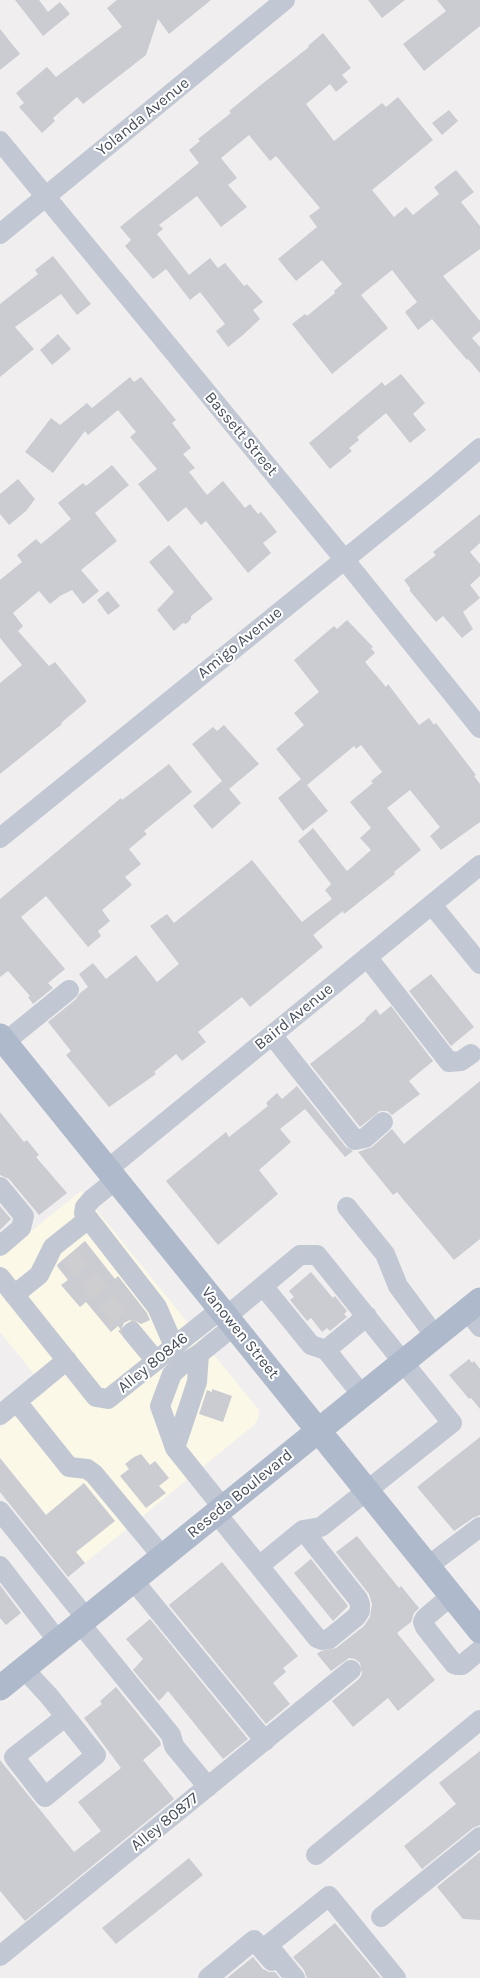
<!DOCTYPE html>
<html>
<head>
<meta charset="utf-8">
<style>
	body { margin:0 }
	canvas { display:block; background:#f0eeee }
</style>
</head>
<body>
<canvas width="480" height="1978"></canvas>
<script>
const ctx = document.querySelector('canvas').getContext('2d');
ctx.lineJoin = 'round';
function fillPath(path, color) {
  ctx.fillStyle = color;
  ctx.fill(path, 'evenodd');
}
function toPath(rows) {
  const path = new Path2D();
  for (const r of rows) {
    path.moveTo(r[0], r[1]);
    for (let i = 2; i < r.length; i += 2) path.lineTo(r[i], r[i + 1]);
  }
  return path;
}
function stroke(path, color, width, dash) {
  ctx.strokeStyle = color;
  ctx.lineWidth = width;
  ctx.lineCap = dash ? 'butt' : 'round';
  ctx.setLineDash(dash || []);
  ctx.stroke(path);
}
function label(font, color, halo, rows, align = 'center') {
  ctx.font = font + ' Karla,sans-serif';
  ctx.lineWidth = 4;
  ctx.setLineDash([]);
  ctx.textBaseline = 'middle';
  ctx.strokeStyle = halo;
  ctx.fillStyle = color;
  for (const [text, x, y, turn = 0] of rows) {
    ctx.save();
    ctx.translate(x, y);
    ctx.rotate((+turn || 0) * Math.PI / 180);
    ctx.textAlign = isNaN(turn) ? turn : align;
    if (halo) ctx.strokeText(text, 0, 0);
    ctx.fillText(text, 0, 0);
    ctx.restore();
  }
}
fillPath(toPath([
	[81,1191,258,1409,259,1412,258,1419,254,1425,85,1563,0,1458,0,1428,47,1390,0,1332,0,1256]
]), '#fbf8e7');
fillPath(toPath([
	[15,0,39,0,48,12,60,2,70,14,43,36],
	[117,0,211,0,169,34,158,19,146,55,83,104,77,97,53,118,55,121,42,133,19,107,24,103,16,93,47,67,56,77,122,27,107,8],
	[368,0,405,0,382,18],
	[437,0,480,0,480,26,424,71,403,44,446,11],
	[0,29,20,54,0,70],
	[323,33,351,68,342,75,348,82,336,92,330,84,306,104,334,141,382,103,386,107,398,97,433,140,372,190,394,217,406,207,413,215,439,194,434,187,456,170,474,192,461,202,480,226,480,249,443,276,480,321,480,331,472,338,480,347,480,373,468,359,467,360,432,319,418,330,405,312,417,302,392,270,361,295,388,328,332,374,292,324,305,314,307,316,335,293,334,291,342,284,322,260,296,281,278,259,317,227,309,216,320,208,276,156,270,161,249,135,221,158,237,178,228,185,247,207,221,227,197,196,159,225,163,229,157,234,189,275,210,258,218,268,225,263,244,286,247,284,263,302,253,310,260,319,243,335,228,347,216,331,225,324,200,292,190,300,166,269,153,279,125,246,131,240,120,227,199,163,189,150,200,141,198,139,231,113,229,111,262,84,309,47,308,46],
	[449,110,458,121,442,135,432,123],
	[53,256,91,304,77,315,61,294,15,327,34,349,0,377,0,304,38,274,35,270],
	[58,334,71,349,52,365,40,350],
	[401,374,425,403,413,414,426,430,410,443,386,413,357,437,359,440,349,448,352,451,330,469,309,443,382,382,385,386],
	[130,377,134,382,141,377,176,420,172,423,191,448,183,454,195,468,189,472,207,495,223,481,245,508,250,504,258,514,261,512,277,532,263,543,271,553,248,573,206,521,201,525,186,507,168,522,138,484,157,469,130,437,136,432,118,410,88,435,85,431,53,473,25,452,51,418,60,425,87,403,92,408],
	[112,465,129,485,95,513,117,541,81,570,99,591,83,604,72,590,60,596,50,604,39,591,13,613,23,626,18,631,49,666,55,662,86,700,86,702,61,723,62,724,0,774,0,683,22,665,0,638,0,580,22,562,17,555,36,539,41,544,71,519,58,503,83,483,86,486],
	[18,479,35,499,26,511,9,525,0,514,0,494],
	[480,514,480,543,470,552,480,564,480,576,470,585,480,598,463,612,473,629,462,638,443,616,436,622,410,591,410,588,404,580,436,555,433,552],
	[169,545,213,599,191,616,191,619,186,624,183,623,174,631,157,610,174,592,149,562],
	[108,591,120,606,108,615,97,600],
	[347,620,373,647,371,648,375,653,365,662,386,687,388,684,419,725,429,718,434,725,436,723,476,775,474,776,480,784,480,822,441,850,430,836,440,827,410,790,387,808,421,850,394,872,395,874,344,914,343,911,313,935,323,947,250,1007,242,997,198,1032,206,1042,182,1061,176,1054,154,1072,156,1074,109,1107,66,1055,71,1051,48,1022,76,999,80,993,88,987,79,974,93,963,106,979,136,955,157,982,179,964,150,926,167,914,174,923,252,860,302,922,332,899,325,890,331,884,298,841,313,828,347,871,371,850,360,838,371,828,350,802,373,783,371,781,382,772,361,745,356,749,354,746,307,785,328,811,303,831,278,798,301,779,276,749,304,725,294,713,319,692,294,660,334,626,337,629],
	[224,725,259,764,229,789,241,803,212,829,193,806,222,781,192,744,213,727,217,731],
	[169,764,192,792,144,831,147,834,129,849,141,864,125,877,132,885,102,910,110,921,98,931,101,936,88,947,46,896,21,917,65,969,48,983,53,988,33,1004,28,997,30,996,8,971,0,977,0,899,121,798,122,800],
	[431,974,474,1027,451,1046,409,991],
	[391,1006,433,1061,409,1081,420,1094,392,1115,387,1111,380,1111,360,1127,310,1064,366,1020,365,1019,376,1009,380,1015],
	[480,1081,480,1239,454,1260,397,1192,393,1195,358,1152,372,1147,392,1129,404,1144],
	[297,1086,346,1147,353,1151,345,1157,305,1109,280,1129,291,1142,259,1170,278,1194,218,1245,166,1181,226,1132,229,1137,268,1106,266,1103,277,1093,282,1099],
	[0,1112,24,1142,27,1140,39,1155,36,1157,67,1193,39,1215,9,1179,0,1175],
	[0,1206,11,1219,0,1230],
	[85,1241,115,1279,118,1276,147,1313,150,1320,141,1324,136,1321,130,1320,124,1323,121,1330,118,1326,111,1332,86,1302,80,1307,61,1285,68,1280,57,1266,58,1264],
	[311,1272,333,1298,335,1296,347,1311,344,1314,347,1317,330,1331,327,1328,322,1332,311,1318,307,1321,290,1300,294,1297,289,1291],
	[469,1359,472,1363,474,1361,480,1369,480,1409,471,1398,469,1399,449,1375],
	[212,1389,232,1396,223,1422,199,1414,207,1390,212,1392],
	[480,1437,480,1515,473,1518,454,1531,417,1487],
	[141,1454,150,1465,155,1461,169,1478,159,1486,166,1493,146,1508,120,1476,129,1469,125,1464,134,1457],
	[0,1458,46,1515,84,1483,115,1521,76,1552,85,1563,68,1577,0,1492],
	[357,1536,399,1588,401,1586,419,1608,414,1613,411,1622,397,1633,435,1680,398,1711,388,1698,353,1727,332,1701,359,1679,362,1674,360,1663,355,1659,349,1658,331,1671,317,1654,321,1651,336,1648,364,1626,370,1617,372,1604,369,1594,336,1552],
	[311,1559,348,1606,333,1621,294,1573],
	[222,1562,298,1656,283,1668,286,1672,273,1683,290,1704,266,1724,169,1605],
	[0,1585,21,1613,6,1625,0,1618],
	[150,1619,248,1739,223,1759,168,1691,159,1701,133,1670,143,1659,126,1639],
	[116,1687,160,1741,161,1745,143,1760,174,1799,25,1921,0,1891,0,1760,74,1852,101,1831,78,1802,121,1768,84,1718,102,1704,100,1701],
	[480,1751,480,1825,473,1828,422,1869,404,1846,456,1804,439,1783],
	[480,1852,480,1920,463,1919,437,1887],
	[189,1858,203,1875,116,1944,102,1928],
	[335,1923,381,1978,307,1978,304,1970,293,1957],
	[253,1957,263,1969,269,1972,275,1972,280,1978,227,1978]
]), '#caccd2');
stroke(toPath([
	[69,1255,132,1332]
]), '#ceced1', 20, [20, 10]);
stroke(toPath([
	[0,141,344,559,480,728],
	[0,234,285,0],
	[0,838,433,488,480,448],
	[432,905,480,964],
	[367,957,449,1062,461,1061,471,1054],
	[272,1035,355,1140,365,1138,383,1122],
	[5,1042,69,990],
	[108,1169,480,865],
	[117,1179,92,1199,85,1207,84,1213,157,1307,174,1346],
	[0,1187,24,1216,21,1228,0,1246],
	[347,1207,385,1254,398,1286,435,1336],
	[0,1277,96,1397,108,1399,221,1309],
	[263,1286,311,1345,326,1350,362,1395],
	[14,1295,39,1275,53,1247,87,1220],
	[467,1310,480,1327],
	[132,1332,156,1361],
	[326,1350,367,1316],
	[17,1402,69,1467,87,1469,94,1474,162,1556],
	[0,1415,67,1360],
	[175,1448,197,1382,199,1354],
	[223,1508,175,1448,160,1406,172,1374,184,1363,199,1354,235,1325],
	[0,1511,86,1618],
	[216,1513,259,1566,303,1530,321,1527,452,1423,317,1255,300,1255,227,1316],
	[0,1566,58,1641],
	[259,1566,317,1638,322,1640,329,1639,356,1617,360,1611,360,1604,358,1599,303,1530],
	[428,1566,480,1527],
	[133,1580,265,1741],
	[452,1595,425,1618,423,1622,425,1627,454,1664,457,1665,462,1665,480,1650],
	[80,1623,171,1735,174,1746,208,1787],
	[24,1669,49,1696,96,1755,45,1797,14,1757,65,1717],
	[316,1855,480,1720],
	[381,1917,480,1837],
	[0,1956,351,1670],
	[208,1978,254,1940,272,1961],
	[295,1978,268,1945,329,1896,396,1978]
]), '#c1c8d3', 20);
stroke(toPath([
	[0,1036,480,1631],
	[0,1688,480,1300]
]), '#aeb9cc', 25);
label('16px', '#464e5b', '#fff', [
	["Yolanda Avenue",143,117,-39],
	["Bassett Street",241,434,50],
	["Amigo Avenue",240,643,-39],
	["Baird Avenue",294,1017,-39],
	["Vanowen Street",240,1333,51],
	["Alley 80846",153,1363,-39],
	["Reseda Boulevard",240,1494,-39],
	["Alley 80877",165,1822,-39]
]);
</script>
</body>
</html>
